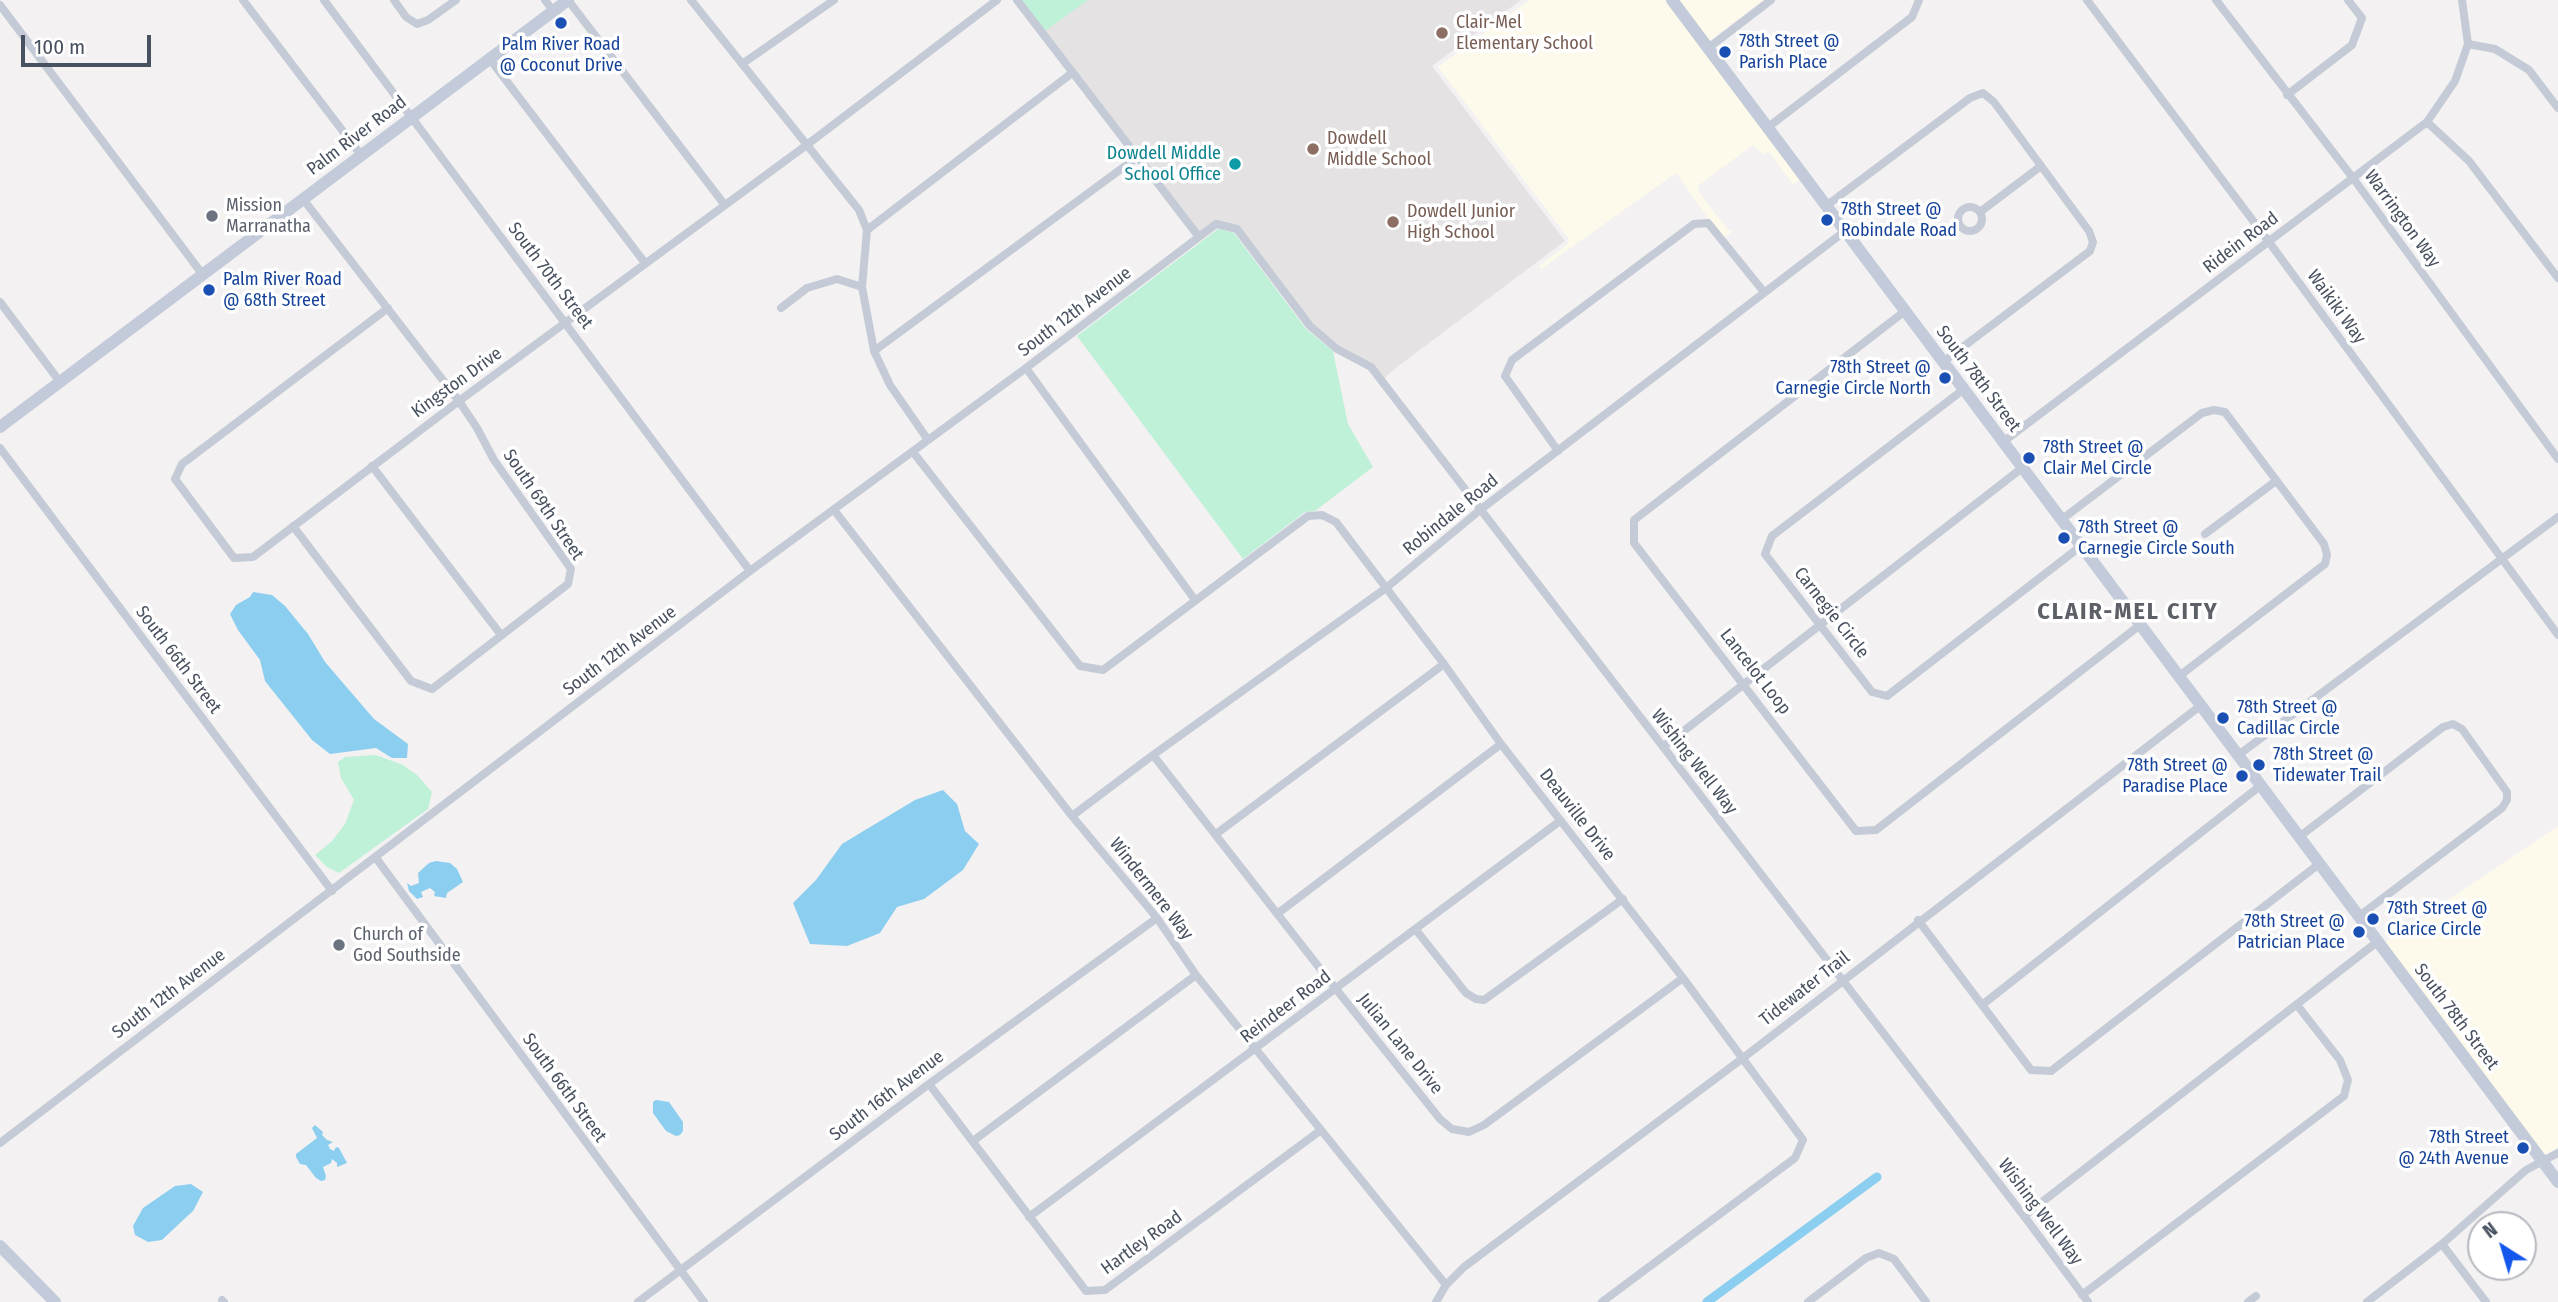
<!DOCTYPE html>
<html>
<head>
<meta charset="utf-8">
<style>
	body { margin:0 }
	#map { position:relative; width:2558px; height:1302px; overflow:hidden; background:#f3f1f1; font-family:"Fira Sans Condensed",sans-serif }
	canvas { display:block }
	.north { position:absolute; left:2467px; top:1211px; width:70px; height:70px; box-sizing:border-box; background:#fff; border:2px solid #b6b9bf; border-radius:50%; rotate:323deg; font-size:19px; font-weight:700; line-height:28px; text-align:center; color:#48515f }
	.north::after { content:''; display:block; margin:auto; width:24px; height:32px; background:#1357eb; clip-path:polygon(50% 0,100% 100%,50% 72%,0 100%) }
	.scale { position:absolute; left:21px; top:35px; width:130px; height:32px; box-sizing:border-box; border:4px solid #48515f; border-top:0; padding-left:9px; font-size:21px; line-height:24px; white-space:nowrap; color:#48515f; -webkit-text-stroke:5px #fff; paint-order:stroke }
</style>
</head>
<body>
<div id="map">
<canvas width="2558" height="1302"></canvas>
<div class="north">N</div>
<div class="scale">100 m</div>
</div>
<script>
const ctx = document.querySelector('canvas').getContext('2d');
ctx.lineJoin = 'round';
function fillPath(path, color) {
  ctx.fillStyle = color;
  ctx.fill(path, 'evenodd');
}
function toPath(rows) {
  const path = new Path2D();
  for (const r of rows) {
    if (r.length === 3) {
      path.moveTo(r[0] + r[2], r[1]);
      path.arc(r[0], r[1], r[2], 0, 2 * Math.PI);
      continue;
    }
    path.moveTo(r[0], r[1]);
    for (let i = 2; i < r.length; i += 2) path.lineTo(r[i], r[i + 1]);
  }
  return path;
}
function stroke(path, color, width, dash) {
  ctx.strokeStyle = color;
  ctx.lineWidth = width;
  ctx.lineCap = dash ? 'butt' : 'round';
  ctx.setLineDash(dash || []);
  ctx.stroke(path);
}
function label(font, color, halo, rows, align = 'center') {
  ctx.font = font + ' "Fira Sans Condensed",sans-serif';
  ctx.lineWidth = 7;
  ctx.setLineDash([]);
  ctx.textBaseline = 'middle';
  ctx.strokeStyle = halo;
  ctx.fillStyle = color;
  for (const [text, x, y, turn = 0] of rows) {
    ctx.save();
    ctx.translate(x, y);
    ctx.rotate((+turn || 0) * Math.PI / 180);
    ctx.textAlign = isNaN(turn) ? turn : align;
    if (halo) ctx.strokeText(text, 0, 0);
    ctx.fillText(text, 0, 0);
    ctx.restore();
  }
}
fillPath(toPath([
	[1529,0,1666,0,1800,180,1793,185,1771,154,1767,152,1763,154,1753,145,1698,186,1698,191,1729,231,1733,231,1746,221,1725,237,1709,219,1676,173,1541,269,1539,266,1568,244,1569,239,1438,67],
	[1678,0,1763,0,1708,42],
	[2558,826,2558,1147,2544,1155,2384,943]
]), '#fdfaeb');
fillPath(toPath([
	[1084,0,1521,0,1432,66,1565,241,1393,370,1382,381,1371,367,1310,326,1237,229,1216,224,1199,237,1042,33]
]), '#e4e2e3');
fillPath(toPath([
	[1016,0,1088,0,1041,34],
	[1218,229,1234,233,1306,329,1333,351,1348,424,1373,467,1315,511,1305,512,1243,559,1077,336],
	[376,755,403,765,417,775,432,792,428,809,339,873,327,867,315,855,332,841,345,824,354,800,341,778,338,762,345,757]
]), '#bff1d9');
fillPath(toPath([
	[253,592,272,595,285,606,308,634,325,662,374,719,408,744,407,758,392,758,376,748,330,754,312,740,265,681,260,660,238,630,230,614,236,605,250,597],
	[943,790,957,804,965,831,979,844,963,870,924,899,897,907,880,933,847,946,810,944,793,903,816,880,842,844,915,800],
	[436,861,450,863,457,869,463,882,447,893,446,898,434,896,435,892,430,888,421,892,423,897,417,899,409,891,407,883,411,886,419,883,418,873,429,863],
	[656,1100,669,1102,683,1122,683,1131,680,1135,676,1136,666,1131,653,1113,653,1102],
	[315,1125,323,1132,322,1135,327,1140,333,1142,328,1145,330,1149,334,1151,336,1147,339,1148,347,1163,337,1167,337,1163,332,1159,331,1163,323,1167,326,1176,325,1180,321,1181,316,1178,306,1165,300,1164,296,1157,296,1154,317,1138,312,1128],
	[191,1184,203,1192,193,1211,181,1222,162,1240,148,1242,135,1235,133,1226,143,1208,175,1186]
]), '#8bceef');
stroke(toPath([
	[1707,1302,1877,1177]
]), '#8bceef', 9);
stroke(toPath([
	[243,0,361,155],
	[324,0,750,571],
	[394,0,406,17,417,24,428,20,456,0],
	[545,0,553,11],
	[568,0,724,204],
	[691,0,859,210,867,230,862,287,874,351,890,385,928,440],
	[1017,0,1199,237],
	[2087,0,2269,242,2558,635],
	[2216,0,2353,178,2558,459],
	[0,5,203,275],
	[2468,44,2495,49,2529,70,2558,108],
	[1707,49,1771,0],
	[489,58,645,263],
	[742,64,834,0],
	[2287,95,2352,45,2362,18,2348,0],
	[2427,122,2469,161,2558,278],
	[1767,128,1912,17,1919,0],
	[1826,206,1970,98,1983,93,1994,102,2089,231,2093,242,2090,251,1943,362],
	[1970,219,12],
	[1980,212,2041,166],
	[867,230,1072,73],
	[0,302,60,382],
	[388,308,182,464,175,479,234,558,253,557,459,401,808,144,997,0],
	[781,308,807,288,837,279,862,287],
	[1905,311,1634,520,1634,543,1856,831,1876,830,2140,625],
	[874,351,1136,158],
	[1026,368,1195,600],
	[1964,389,1772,536,1765,554,1872,692,1887,696,2081,546],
	[2003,442,2427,122,2455,81,2468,44,2462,0],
	[0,448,332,891],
	[1558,451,1505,376,1512,360,1694,224,1708,223,1764,292],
	[913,452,1080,666,1103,670,1308,516,1322,515,1336,522,1444,664,1501,744,1683,978,1803,1140,1795,1158,1602,1302],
	[372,466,501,635],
	[834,510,1072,816,1157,918,1196,975,1446,1285],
	[2061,520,2202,413,2214,410,2225,412,2324,544,2327,555,2325,564,2178,677],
	[293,526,411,681,432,689,568,584,571,569,494,460,477,428,459,401,303,199],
	[2205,534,2276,481],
	[1663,747,2022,468],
	[1153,755,1336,989,1440,1119,1452,1129,1469,1132,1484,1125,1683,978],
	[2237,756,2558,517],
	[1072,816,1153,755,1386,588,1480,510,1845,231],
	[1216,834,1444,664],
	[2299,837,2443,727,2453,724,2462,729,2507,792,2507,800,2502,808,2358,917],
	[376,858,704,1302],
	[1277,914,1501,744],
	[1918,920,2031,1070,2051,1071,2319,864],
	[1416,930,1466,993,1476,999,1484,1000,1623,899],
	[1982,1005,2260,786],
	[929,1084,1086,1291,1105,1290,1321,1130],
	[973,1141,1196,975],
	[0,1143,750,571,1026,368,1216,224,1237,229,1310,326,1337,349,1371,367,2024,1216,2088,1302],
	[2024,1216,2377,942],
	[1029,1217,1560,821],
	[2442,1244,2486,1302],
	[2082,1295,2344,1096,2348,1080,2340,1060,2297,1005],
	[222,1300,224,1302],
	[638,1302,929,1084,1157,918],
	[1436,1302,1446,1285,1464,1267,1743,1058,2200,706],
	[1808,1302,1866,1258,1879,1253,1894,1259,1926,1302],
	[2248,1302,2256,1296],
	[2367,1302,2442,1244,2526,1170,2558,1153]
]), '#c4cbd6', 8);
stroke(toPath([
	[1672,0,2558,1182],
	[0,427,568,0],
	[0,1246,55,1302]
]), '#c3cbda', 12);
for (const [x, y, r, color] of [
	[561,23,7,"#1a4fb4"],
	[1442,33,7,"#8d6e63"],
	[1725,52,7,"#1a4fb4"],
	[1313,149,7,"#8d6e63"],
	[1235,164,7,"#0f9aa8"],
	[212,216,7,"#6b7280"],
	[1827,220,7,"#1a4fb4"],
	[1393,222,7,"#8d6e63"],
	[209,290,7,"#1a4fb4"],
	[1945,378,7,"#1a4fb4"],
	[2029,458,7,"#1a4fb4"],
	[2064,538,7,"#1a4fb4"],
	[2223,718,7,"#1a4fb4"],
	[2259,765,7,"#1a4fb4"],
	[2242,776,7,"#1a4fb4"],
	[2373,919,7,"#1a4fb4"],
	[2359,932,7,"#1a4fb4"],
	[339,945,7,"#6b7280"],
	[2523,1148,7,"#1a4fb4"]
]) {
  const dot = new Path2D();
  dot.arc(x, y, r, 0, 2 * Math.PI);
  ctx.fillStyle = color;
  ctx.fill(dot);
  stroke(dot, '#fff', 2.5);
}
label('18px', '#785e54', '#fff', [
	["Clair-Mel",1456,23],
	["Elementary School",1456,44],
	["Dowdell",1327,139],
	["Middle School",1327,160],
	["Dowdell Junior",1407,212],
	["High School",1407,233]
], 'left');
label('18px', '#164399', '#fff', [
	["78th Street @",1739,42],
	["Parish Place",1739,63],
	["Palm River Road",561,45,"center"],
	["@ Coconut Drive",561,66,"center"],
	["78th Street @",1841,210],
	["Robindale Road",1841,231],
	["Palm River Road",223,280],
	["@ 68th Street",223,301],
	["78th Street @",1931,368,"right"],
	["Carnegie Circle North",1931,389,"right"],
	["78th Street @",2043,448],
	["Clair Mel Circle",2043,469],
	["78th Street @",2078,528],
	["Carnegie Circle South",2078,549],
	["78th Street @",2237,708],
	["Cadillac Circle",2237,729],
	["78th Street @",2273,755],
	["Tidewater Trail",2273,776],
	["78th Street @",2228,766,"right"],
	["Paradise Place",2228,787,"right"],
	["78th Street @",2387,909],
	["Clarice Circle",2387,930],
	["78th Street @",2345,922,"right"],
	["Patrician Place",2345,943,"right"],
	["78th Street",2509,1138,"right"],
	["@ 24th Avenue",2509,1159,"right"]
], 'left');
label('18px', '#48515f', '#fff', [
	["Palm River Road",357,136,-37],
	["Warrington Way",2402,219,54],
	["Ridein Road",2241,243,-37],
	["South 70th Street",550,276,53],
	["Waikiki Way",2336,307,54],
	["South 12th Avenue",1075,312,-37],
	["South 78th Street",1978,379,53],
	["Kingston Drive",457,383,-36],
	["South 69th Street",543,505,56],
	["Robindale Road",1451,515,-39],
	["Carnegie Circle",1831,613,52],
	["South 12th Avenue",620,651,-37],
	["South 66th Street",178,660,53],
	["Lancelot Loop",1755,672,52],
	["Wishing Well Way",1694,762,52],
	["Deauville Drive",1577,815,52],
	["Windermere Way",1151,889,52],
	["Tidewater Trail",1805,989,-38],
	["South 12th Avenue",169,994,-37],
	["Reindeer Road",1286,1007,-37],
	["South 78th Street",2456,1017,53],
	["Julian Lane Drive",1400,1044,51],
	["South 66th Street",564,1088,54],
	["South 16th Avenue",887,1096,-37],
	["Wishing Well Way",2040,1212,53],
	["Hartley Road",1142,1243,-36]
]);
label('18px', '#0d838f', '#fff', [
	["Dowdell Middle",1221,154],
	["School Office",1221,175]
], 'right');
label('18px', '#5b616d', '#fff', [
	["Mission",226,206],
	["Marranatha",226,227],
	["Church of",353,935],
	["God Southside",353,956]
], 'left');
ctx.letterSpacing = '2px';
label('bold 24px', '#5d6066', '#fff', [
	["CLAIR-MEL CITY",2128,612]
]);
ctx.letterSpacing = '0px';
</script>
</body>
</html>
